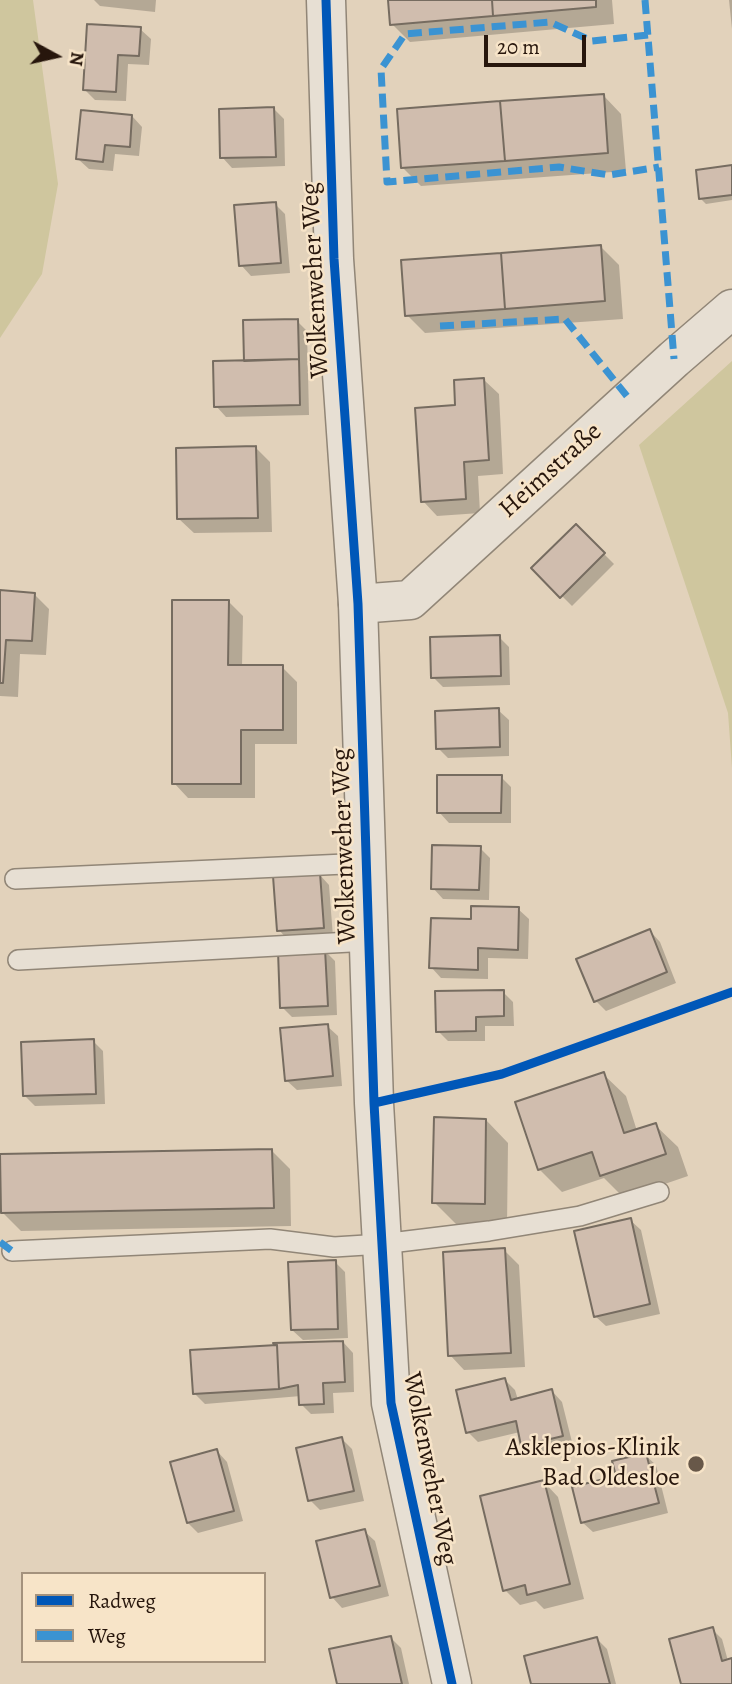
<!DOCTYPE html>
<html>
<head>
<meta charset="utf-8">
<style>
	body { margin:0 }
	#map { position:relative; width:732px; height:1684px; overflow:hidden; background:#e2d2bb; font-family:Alegreya,serif }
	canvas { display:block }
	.legend { position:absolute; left:21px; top:1572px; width:245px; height:91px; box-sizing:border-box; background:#f7e4c8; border:2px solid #a4927d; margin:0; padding:9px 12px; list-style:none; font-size:21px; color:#27160c }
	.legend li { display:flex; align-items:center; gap:14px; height:35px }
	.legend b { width:35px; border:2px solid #a4927d }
	.north { position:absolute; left:21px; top:21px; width:70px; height:70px; -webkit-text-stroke:5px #f7e4c8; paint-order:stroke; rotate:98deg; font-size:19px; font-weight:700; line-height:28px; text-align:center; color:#27160c }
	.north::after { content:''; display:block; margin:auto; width:24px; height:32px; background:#27160c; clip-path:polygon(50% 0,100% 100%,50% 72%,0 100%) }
	.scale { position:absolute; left:484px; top:35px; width:102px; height:32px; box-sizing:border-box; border:4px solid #27160c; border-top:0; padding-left:9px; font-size:21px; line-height:24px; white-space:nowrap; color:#27160c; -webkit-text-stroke:5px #f7e4c8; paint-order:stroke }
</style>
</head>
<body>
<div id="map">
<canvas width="732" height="1684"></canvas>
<ul class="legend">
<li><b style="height:9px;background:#0057b8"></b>Radweg</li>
<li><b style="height:9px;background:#3b93d2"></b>Weg</li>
</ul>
<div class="north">N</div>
<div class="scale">20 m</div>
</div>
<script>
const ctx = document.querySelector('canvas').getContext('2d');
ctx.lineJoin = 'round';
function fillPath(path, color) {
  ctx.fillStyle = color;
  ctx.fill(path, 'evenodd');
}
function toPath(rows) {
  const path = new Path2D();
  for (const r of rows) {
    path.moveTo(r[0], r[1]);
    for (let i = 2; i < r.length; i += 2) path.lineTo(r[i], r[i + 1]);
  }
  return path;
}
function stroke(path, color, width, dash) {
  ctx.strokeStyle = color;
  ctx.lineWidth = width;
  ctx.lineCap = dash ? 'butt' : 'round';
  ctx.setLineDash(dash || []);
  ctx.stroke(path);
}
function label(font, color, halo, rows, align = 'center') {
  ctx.font = font + ' Alegreya,serif';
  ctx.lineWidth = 5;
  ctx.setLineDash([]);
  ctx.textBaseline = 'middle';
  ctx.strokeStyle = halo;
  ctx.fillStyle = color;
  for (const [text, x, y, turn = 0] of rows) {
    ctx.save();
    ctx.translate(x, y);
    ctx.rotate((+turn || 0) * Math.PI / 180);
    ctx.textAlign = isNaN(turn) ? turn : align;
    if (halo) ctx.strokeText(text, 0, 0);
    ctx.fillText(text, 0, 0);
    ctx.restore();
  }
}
fillPath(toPath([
	[0,0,33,0,58,184,42,274,0,338],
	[732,361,732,768,728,713,639,445]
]), '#cfc69e');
fillPath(toPath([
	[94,0,156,0,155,12,100,6],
	[390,0,612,0,614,24,410,42,392,24],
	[729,0,732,0,732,29],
	[140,29,151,39,149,65,128,64,126,101,95,100,85,90],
	[603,95,621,114,626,171,421,186,403,168],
	[274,109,284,119,285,166,232,168,222,157],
	[132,116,142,127,139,156,115,154,113,171,89,169,78,159],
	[732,167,732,200,706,204,701,199],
	[275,204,285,214,290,273,251,276,241,265],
	[601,247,619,265,623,319,425,333,407,315],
	[297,321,307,331,309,415,226,417,216,406,246,362],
	[484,380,499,394,503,474,478,476,480,513,437,516,423,501,457,407],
	[256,448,270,462,272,532,194,533,179,519],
	[576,526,614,564,572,606,534,568],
	[0,592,34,594,49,609,46,655,20,654,18,697,0,696],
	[228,601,243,616,242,667,282,667,297,682,297,744,255,744,255,798,188,798,174,783],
	[499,637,509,647,510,685,443,687,433,677],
	[498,710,509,720,509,756,448,758,438,748],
	[501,777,511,787,511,823,449,823,439,812],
	[480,848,490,858,489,900,443,899,433,888],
	[319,874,329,885,333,937,289,941,279,930],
	[518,909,529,919,528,959,488,958,488,979,441,978,431,967,472,921],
	[650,931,660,942,676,983,606,1011,596,1001],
	[325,951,335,961,337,1015,292,1017,282,1007],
	[503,992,513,1002,514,1026,485,1026,485,1041,448,1041,438,1031],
	[327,1026,338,1036,342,1086,297,1090,286,1080],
	[93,1041,103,1051,105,1104,35,1106,25,1096],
	[603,1074,626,1096,637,1131,655,1125,678,1147,688,1176,624,1198,604,1178,562,1192,539,1169],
	[486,1120,508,1143,507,1226,457,1225,434,1202],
	[272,1151,290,1169,291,1226,21,1231,3,1213],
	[630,1220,641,1230,660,1314,606,1326,595,1316],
	[504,1250,519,1265,525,1367,464,1370,450,1355],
	[335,1262,345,1272,348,1338,303,1340,292,1330],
	[343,1342,353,1353,354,1392,333,1393,334,1413,311,1414,301,1404,301,1396,205,1404,194,1393],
	[505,1380,515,1390,518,1400,552,1391,562,1402,573,1446,533,1455,523,1445,520,1432,478,1442,468,1432],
	[342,1439,352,1449,364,1501,320,1510,310,1500],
	[217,1451,227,1462,243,1521,198,1533,188,1523],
	[645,1455,656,1465,668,1513,593,1532,582,1522,618,1477],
	[544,1482,558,1497,584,1599,544,1609,536,1601,520,1605,505,1590],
	[364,1531,375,1541,389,1596,342,1608,332,1597],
	[712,1629,722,1639,728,1661,732,1660,732,1684,683,1684],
	[391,1638,401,1648,409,1684,338,1684],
	[597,1639,607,1649,616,1684,533,1684]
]), '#0003');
const building = toPath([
	[388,0,492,0,493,16,390,25,388,0],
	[492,0,596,0,596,7,493,16,492,0],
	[87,24,141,27,139,56,118,55,116,92,83,90,87,24],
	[604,94,608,153,505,161,500,101,604,94],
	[500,101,505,161,401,168,397,109,500,101],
	[274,107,276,157,220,158,219,109,274,107],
	[81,110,132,115,130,147,105,145,103,162,76,159,81,110],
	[732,165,732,195,699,199,696,170,732,165],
	[276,202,281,263,239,266,234,205,276,202],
	[601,245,605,301,505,309,501,253,601,245],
	[501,253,505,309,405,316,401,260,501,253],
	[298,319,299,359,244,361,243,320,298,319],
	[299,359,300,405,214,407,213,361,299,359],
	[484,378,489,460,464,462,466,499,421,502,415,408,455,405,454,380,484,378],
	[256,446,258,518,177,519,176,448,256,446],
	[576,524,605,553,560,598,531,568,576,524],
	[0,590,35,593,32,641,6,640,3,683,0,683,0,590],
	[172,600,229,600,228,665,283,665,283,730,241,730,241,784,172,784,172,600],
	[500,635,501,676,431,678,430,637,500,635],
	[499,708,500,747,436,749,435,711,499,708],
	[437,775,502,775,501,813,437,813,437,775],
	[432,845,481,846,479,890,431,889,432,845],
	[320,873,324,928,277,931,273,876,320,873],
	[471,906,519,907,518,950,478,948,478,970,429,968,431,918,471,919,471,906],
	[650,929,667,972,594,1002,576,959,650,929],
	[325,949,328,1006,280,1008,278,951,325,949],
	[504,990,504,1016,476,1017,476,1031,436,1032,435,991,504,990],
	[328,1024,333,1076,285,1081,280,1028,328,1024],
	[94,1039,96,1094,23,1096,21,1042,94,1039],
	[604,1072,624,1133,656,1123,666,1154,600,1176,592,1152,538,1170,515,1102,604,1072],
	[434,1117,486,1119,485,1204,432,1203,434,1117],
	[272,1149,274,1208,1,1213,0,1154,272,1149],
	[631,1218,650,1304,594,1317,574,1231,631,1218],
	[505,1248,511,1353,448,1356,443,1252,505,1248],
	[336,1260,338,1329,291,1330,288,1262,336,1260],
	[343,1341,345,1382,323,1383,324,1404,299,1405,298,1385,279,1389,277,1345,273,1343,343,1341],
	[277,1345,279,1389,193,1394,190,1350,277,1345],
	[505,1378,511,1400,552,1389,563,1436,521,1446,516,1421,466,1433,456,1390,505,1378],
	[342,1437,354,1491,308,1501,296,1448,342,1437],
	[217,1449,234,1511,187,1523,170,1462,217,1449],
	[646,1453,659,1503,581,1523,572,1487,616,1476,612,1461,646,1453],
	[544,1480,570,1584,527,1595,525,1585,503,1591,480,1496,544,1480],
	[365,1529,380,1586,330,1598,316,1541,365,1529],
	[713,1627,722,1661,732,1658,732,1684,681,1684,669,1639,713,1627],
	[391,1636,402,1684,337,1684,329,1649,391,1636],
	[597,1637,610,1684,531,1684,524,1656,597,1637]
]);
fillPath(building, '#d0bdae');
stroke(building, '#766c60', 2);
const service = toPath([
	[15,879,367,863],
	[18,960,369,941],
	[12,1251,270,1239,334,1247,382,1244,489,1231,580,1216,659,1192]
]);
const minor = toPath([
	[358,604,410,600,674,359,732,309]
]);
const tertiary = toPath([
	[326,0,334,259,358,604,374,1103,391,1403,452,1684]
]);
stroke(service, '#918677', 22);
stroke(minor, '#918677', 41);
stroke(tertiary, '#918677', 41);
stroke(service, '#e7dfd3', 19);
stroke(minor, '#e7dfd3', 38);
stroke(tertiary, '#e7dfd3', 38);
stroke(toPath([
	[645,0,674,359],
	[648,35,592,41,550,22,405,34,381,69,387,182,559,167,609,175,659,167],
	[440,326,565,319,630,400],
	[0,1242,12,1251]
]), '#3b93d2', 7, [14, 7]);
stroke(toPath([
	[326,0,334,259,358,604,374,1103,391,1403,452,1684],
	[374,1103,502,1074,732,992]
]), '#0057b8', 9);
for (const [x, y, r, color] of [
	[696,1464,9,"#685849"]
]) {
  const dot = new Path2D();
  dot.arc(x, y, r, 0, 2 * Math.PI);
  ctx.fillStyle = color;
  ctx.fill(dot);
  stroke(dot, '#f7e4c8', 2.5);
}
label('26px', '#27160c', '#f7e4c8', [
	["Wolkenweher Weg",316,280,-93],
	["Heimstraße",551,471,-42],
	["Wolkenweher Weg",345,846,-92],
	["Wolkenweher Weg",429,1469,79]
]);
label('26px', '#27160c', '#f7e4c8', [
	["Asklepios-Klinik",680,1449],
	["Bad Oldesloe",680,1479]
], 'right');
</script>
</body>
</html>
